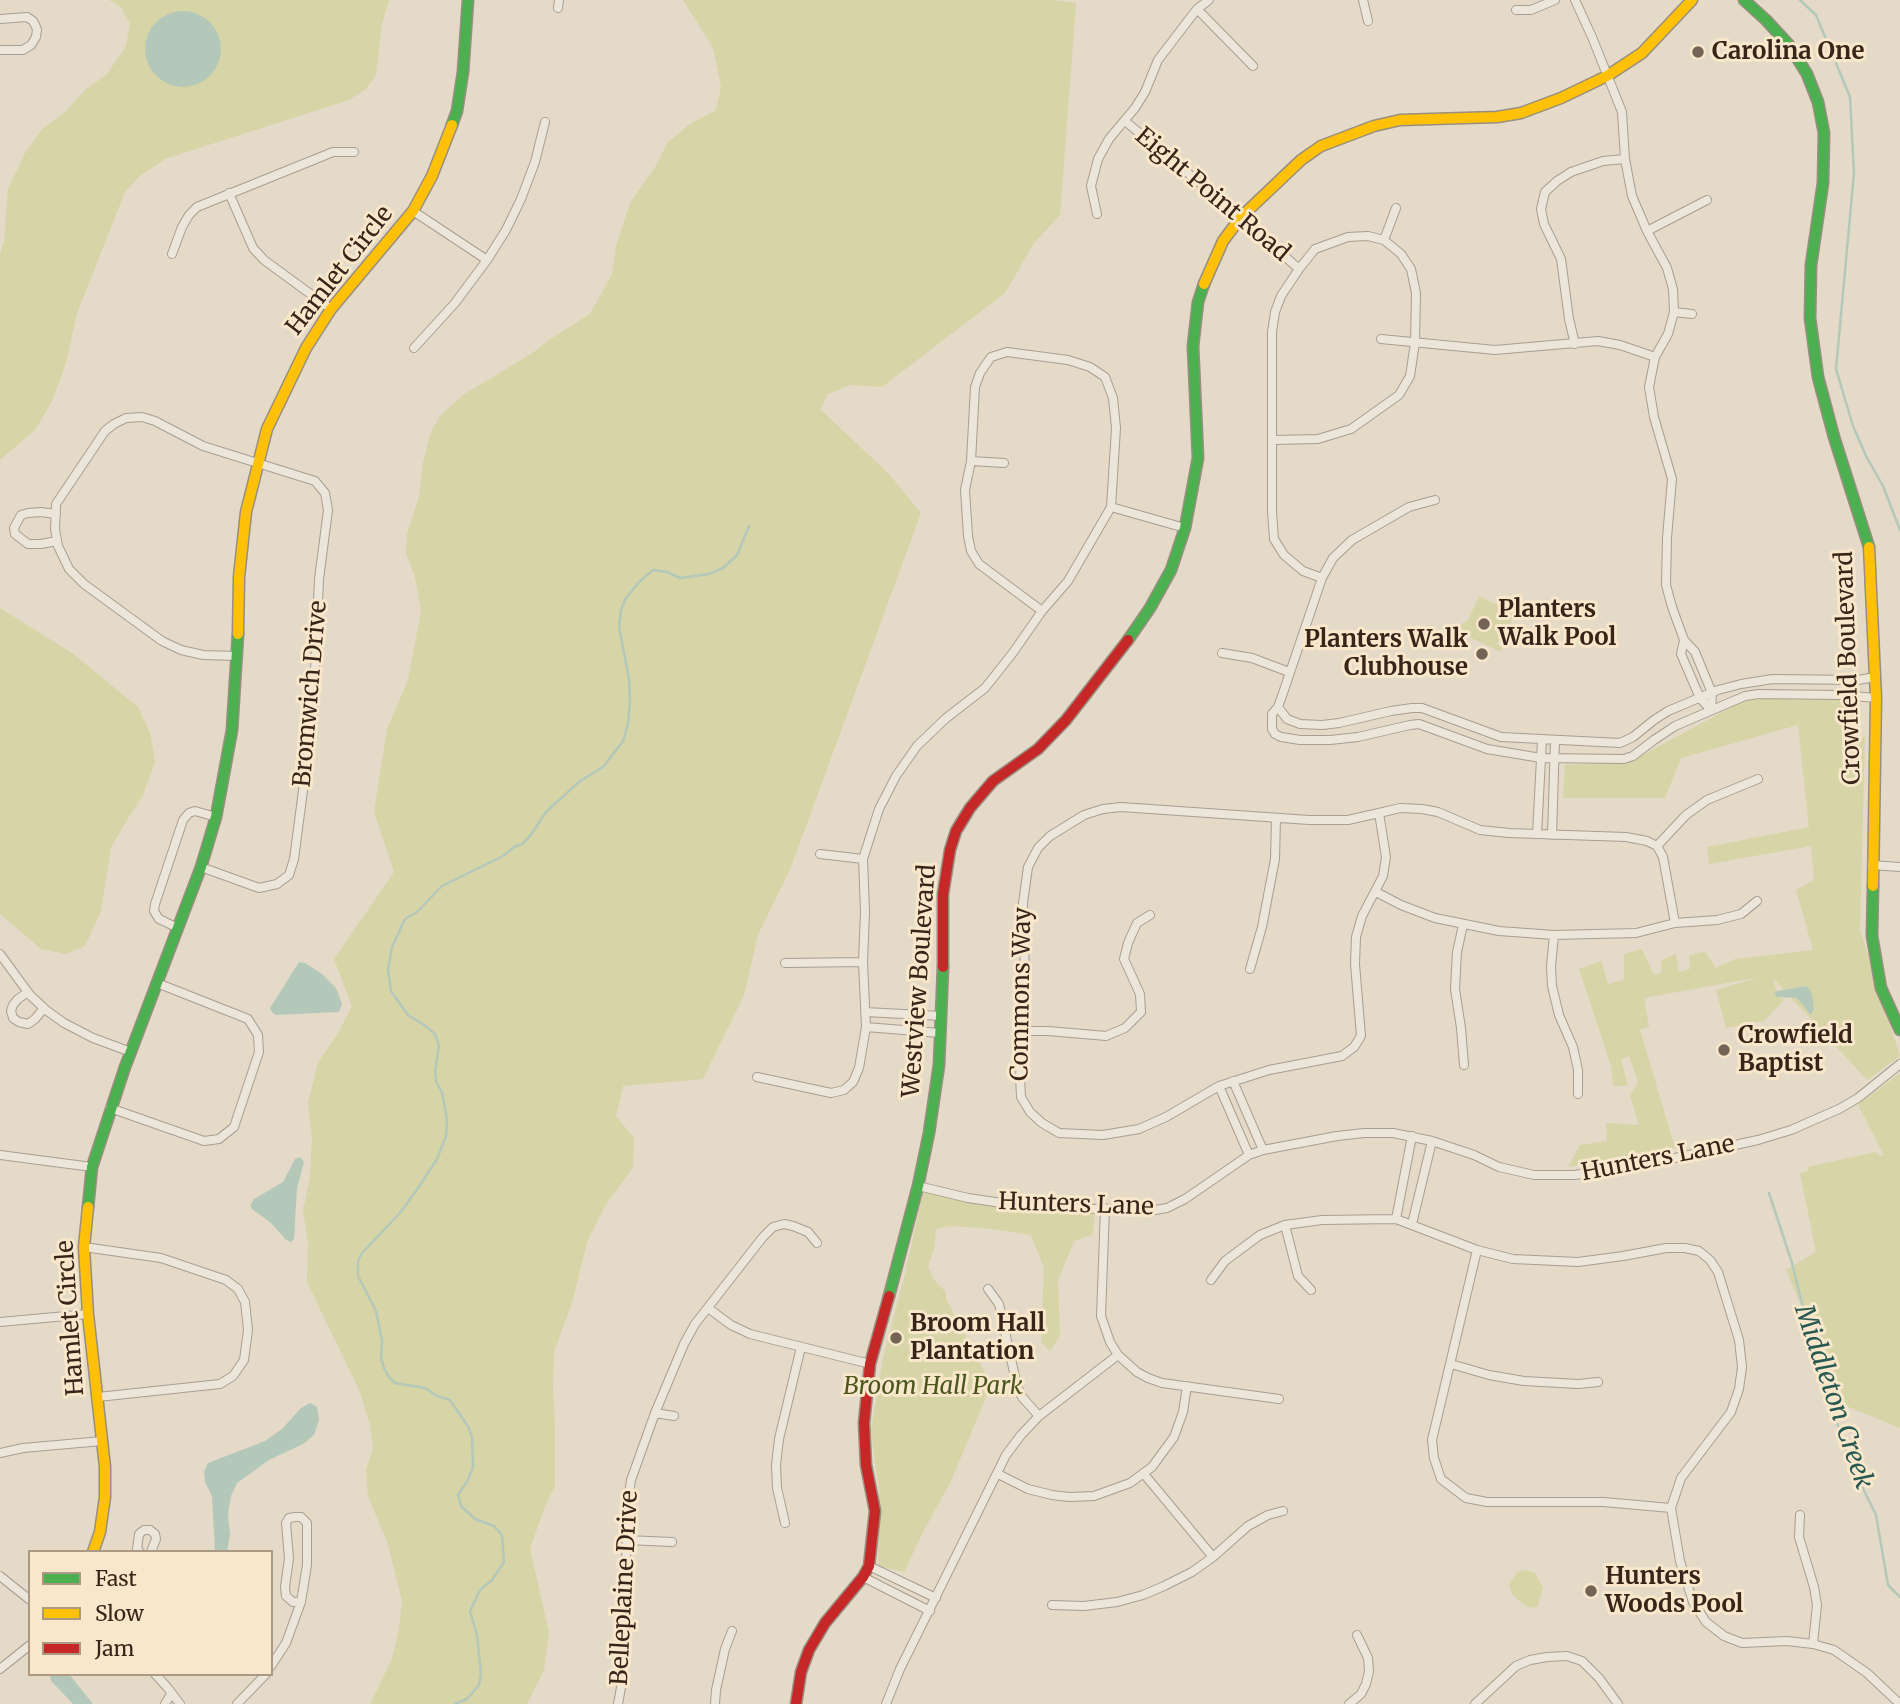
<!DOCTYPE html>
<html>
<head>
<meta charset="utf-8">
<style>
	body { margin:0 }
	#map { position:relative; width:1900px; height:1704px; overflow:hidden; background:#e4dac7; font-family:Merriweather,serif }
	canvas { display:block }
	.legend { position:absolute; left:28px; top:1550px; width:245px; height:126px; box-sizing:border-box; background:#f8e7ca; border:2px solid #ab9983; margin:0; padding:9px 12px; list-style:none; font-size:21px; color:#372519 }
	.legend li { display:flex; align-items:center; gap:14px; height:35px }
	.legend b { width:35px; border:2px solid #ab9983 }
</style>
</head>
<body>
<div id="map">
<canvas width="1900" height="1704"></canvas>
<ul class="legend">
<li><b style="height:9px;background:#4caf50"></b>Fast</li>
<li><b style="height:9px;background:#ffc107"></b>Slow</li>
<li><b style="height:9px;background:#c62828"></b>Jam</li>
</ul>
</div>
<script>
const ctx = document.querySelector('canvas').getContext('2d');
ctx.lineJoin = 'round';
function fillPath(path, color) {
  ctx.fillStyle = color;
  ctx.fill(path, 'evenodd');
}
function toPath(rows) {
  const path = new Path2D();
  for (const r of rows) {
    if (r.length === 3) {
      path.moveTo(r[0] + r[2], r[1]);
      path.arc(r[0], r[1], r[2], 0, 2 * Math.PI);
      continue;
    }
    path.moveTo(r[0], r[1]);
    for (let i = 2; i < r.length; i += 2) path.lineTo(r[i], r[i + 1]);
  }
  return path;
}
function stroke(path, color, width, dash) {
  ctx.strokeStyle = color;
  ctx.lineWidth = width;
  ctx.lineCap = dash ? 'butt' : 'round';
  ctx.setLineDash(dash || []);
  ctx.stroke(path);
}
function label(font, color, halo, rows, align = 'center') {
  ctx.font = font + ' Merriweather,serif';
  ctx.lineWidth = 6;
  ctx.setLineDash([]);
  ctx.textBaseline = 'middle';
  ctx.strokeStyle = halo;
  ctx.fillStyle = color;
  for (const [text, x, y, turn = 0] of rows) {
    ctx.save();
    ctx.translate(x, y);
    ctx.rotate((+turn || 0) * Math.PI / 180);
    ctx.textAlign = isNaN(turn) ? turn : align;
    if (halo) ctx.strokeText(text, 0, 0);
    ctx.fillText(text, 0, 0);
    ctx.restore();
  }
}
fillPath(toPath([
	[109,0,389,0,382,24,376,75,366,89,349,100,165,159,140,176,125,192,77,313,66,363,52,401,35,430,0,460,0,254,4,241,8,189,25,153,42,129,65,112,85,90,107,74,126,46,130,24,120,6],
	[683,0,1054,0,1076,3,1060,215,1034,243,1005,293,882,387,850,385,828,394,820,409,888,473,921,513,791,867,758,935,744,995,703,1079,623,1086,616,1116,634,1138,633,1168,606,1204,587,1242,573,1300,554,1352,553,1387,555,1424,555,1486,544,1509,530,1549,549,1632,544,1670,527,1704,370,1704,392,1659,399,1629,402,1601,388,1544,368,1496,366,1469,373,1449,370,1425,360,1392,307,1282,308,1242,303,1211,310,1177,312,1139,308,1103,318,1062,337,1035,352,1006,334,959,394,872,374,812,387,729,408,680,421,611,415,577,406,553,407,534,419,496,423,463,430,434,440,416,463,395,531,354,549,340,590,314,612,274,616,246,630,203,655,167,668,142,690,124,716,110,721,87,713,48],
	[1479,596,1515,613,1510,625,1506,624,1497,644,1503,647,1501,652,1469,637,1470,633,1459,628,1461,625,1468,620],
	[0,608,72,653,138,707,150,733,155,762,143,795,127,820,111,847,101,911,85,946,67,954,41,949,0,914],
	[1750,697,1852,697,1860,716,1842,725,1845,742,1865,737,1860,930,1900,1056,1867,1080,1772,977,1777,991,1774,994,1784,1000,1764,1021,1726,1028,1716,990,1760,977,1644,998,1649,1027,1640,1030,1675,1148,1568,1167,1580,1145,1607,1141,1606,1123,1639,1125,1630,1096,1638,1082,1629,1056,1621,1059,1628,1086,1613,1086,1611,1066,1579,969,1601,961,1608,984,1624,980,1624,954,1642,949,1654,975,1662,972,1661,960,1676,954,1679,972,1690,969,1689,955,1705,952,1716,968,1735,959,1813,950,1796,890,1814,880,1811,846,1709,864,1707,847,1809,827,1798,725,1681,758,1665,798,1563,798,1565,765,1630,762],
	[1900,1073,1900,1428,1844,1405,1786,1270,1816,1252,1800,1173,1808,1171,1808,1167,1875,1152,1880,1156,1884,1155,1858,1105],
	[924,1187,957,1200,1040,1213,1095,1213,1092,1235,1074,1241,1058,1280,1060,1336,1050,1351,1041,1342,1044,1268,1031,1235,992,1229,952,1226,936,1229,934,1249,928,1267,934,1280,946,1292,946,1299,991,1385,951,1481,922,1534,904,1572,880,1567,878,1563,879,1492,871,1430,883,1358,905,1274],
	[1527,1570,1535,1573,1543,1588,1538,1606,1534,1608,1528,1607,1518,1600,1512,1594,1509,1584,1517,1572]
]), '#d7d4a7');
fillPath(toPath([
	[183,49,38],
	[299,962,305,963,322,974,336,988,342,1004,339,1012,276,1015,272,1012,270,1008],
	[1807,986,1812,994,1814,1009,1811,1015,1797,998,1777,997,1774,994,1777,991],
	[300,1157,304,1162,297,1189,294,1239,291,1242,286,1240,271,1223,252,1209,250,1205,254,1199,283,1182,295,1159],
	[310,1403,317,1407,319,1420,314,1435,303,1444,269,1460,237,1483,231,1496,228,1514,230,1535,227,1552,215,1552,212,1496,205,1482,204,1472,208,1463,265,1441,282,1429,301,1408],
	[51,1674,69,1674,93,1704,73,1704,52,1682,50,1678]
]), '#b4c8ba');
stroke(toPath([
	[1800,0,1816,15,1850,97,1854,173,1836,369,1853,426,1866,456,1883,486,1900,530],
	[1769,1193,1792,1263,1817,1364,1851,1464,1876,1515,1888,1585,1900,1597],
	[455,1704,467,1699,479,1685,481,1675,477,1635,470,1611,480,1590,492,1580,504,1562,502,1535,494,1526,475,1519,461,1506,458,1495,468,1480,473,1467,472,1438,469,1428,450,1400,437,1396,425,1388,395,1383,388,1376,384,1368,381,1359,382,1341,376,1311,358,1276,358,1261,362,1253,400,1213,418,1188,437,1159,446,1136,447,1121,445,1108,442,1093,436,1081,435,1071,439,1046,435,1034,424,1025,408,1015,391,991,388,970,392,947,405,919,417,912,442,886,503,856,514,847,522,844,530,836,546,812,580,781,603,767,623,741,628,724,630,700,629,679,619,627,621,610,626,598,639,582,653,570,667,572,680,578,709,574,723,568,737,555,749,526]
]), '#b4c8ba', 2.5);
const street = toPath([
	[1363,0,1368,21],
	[1575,0,1592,37,1622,112,1625,159,1632,196,1647,231,1667,268,1673,289,1674,312,1668,334,1655,357,1649,387,1654,417,1672,479,1667,538,1666,585,1672,607,1684,640,1695,652,1712,693,1711,710,1700,698,1681,654,1684,640],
	[558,8,559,0],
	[1197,9,1253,66],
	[1516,10,1531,10,1555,0],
	[0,19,27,17,33,21,37,29,36,37,31,45,23,50,0,50],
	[1125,121,1241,217,1299,269],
	[229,193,253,248,264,260,331,309],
	[413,211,487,260],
	[1097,214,1091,186,1098,159,1109,139,1135,108,1145,92,1158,60,1197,9,1209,0],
	[1647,231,1707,200],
	[1384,240,1396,208],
	[172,254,182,227,189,215,197,207,333,152,354,152],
	[1674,312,1692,314],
	[1381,339,1495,350,1598,341,1620,345,1655,357],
	[1575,344,1569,319,1561,259,1544,224,1541,209,1545,192,1557,181,1571,172,1603,161,1625,159],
	[414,348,455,303,487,260,506,230,521,199,535,162,545,122],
	[1273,440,1318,439,1351,429,1399,395,1410,376,1415,343,1416,293,1411,269,1401,254,1384,240,1368,236,1348,237,1315,249,1299,269,1281,296,1275,312,1272,332,1272,511,1274,539,1284,555,1303,571,1322,578],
	[971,461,1004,463],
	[1435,500,1409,507,1352,540,1333,558,1322,578,1283,693,1278,707,1272,714,1272,729,1275,734,1281,737,1300,740,1330,740,1358,737,1410,725,1419,724,1487,749,1541,758,1624,759,1633,756,1654,740,1675,726,1745,696,1758,694,1841,695,1876,698],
	[1111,507,1185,528],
	[56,514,41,512,28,513,21,515,14,528,15,534,28,544,41,544,57,541],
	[1222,653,1252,658,1289,672],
	[1278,707,1287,719,1300,724,1322,725,1339,723,1391,711,1412,708,1422,708,1501,737,1620,743,1633,737,1654,720,1668,711,1718,690,1741,684,1773,679,1858,680,1875,677],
	[1379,813,1386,857,1383,876,1362,916,1356,937,1355,964,1361,1036,1354,1047,1342,1056,1269,1070,1219,1086,1166,1117,1139,1129,1103,1135,1059,1133,1042,1123,1030,1112,1021,1097,1020,1076,1025,979,1023,903,1028,867,1038,848,1050,836,1084,815,1103,809,1121,807,1309,820,1348,820,1379,813,1400,808,1422,809,1438,812,1480,830,1509,833,1626,837,1647,841,1657,846,1663,857,1675,923],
	[1537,834,1542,740],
	[1552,835,1555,740],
	[1657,846,1686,815,1707,800,1758,779],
	[820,854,863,859],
	[1872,865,1900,867],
	[201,867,259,888,277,884,289,875,294,859,313,715,319,579,328,510,325,493,315,481,203,446,155,421,142,417,126,418,114,424,105,431,56,504,55,529,58,546,69,569,84,584,162,641,181,650,203,655,237,656],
	[1376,892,1401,905,1435,918,1499,931,1554,935,1636,933,1675,923,1717,920,1741,914,1757,901],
	[1463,925,1457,952,1455,989,1461,1028,1464,1065],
	[178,928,159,919,154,911,155,904,183,820,189,813,195,811,216,817],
	[1554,935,1551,966,1552,986,1559,1015,1573,1047,1578,1070,1578,1094],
	[0,954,30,995,46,1010,64,1023,93,1038,131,1052],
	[785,963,863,962],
	[1250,969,1262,927,1275,859,1276,818],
	[28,992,18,999,13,1005,11,1011,13,1018,19,1022,28,1024,35,1019,44,1008],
	[865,1012,942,1016],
	[866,1027,940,1033],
	[1021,1031,1048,1031,1106,1036,1125,1028,1141,1012,1140,994,1124,959,1128,943,1137,923,1150,915],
	[757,1077,831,1093,844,1090,853,1082,859,1068,866,1027,863,962,865,912,863,859,879,809,896,776,917,746,945,719,985,688,1012,654,1042,611,1068,581,1111,507,1116,428,1113,398,1105,377,1090,367,1068,360,1007,352,991,357,980,373,975,387,971,461,965,490,968,536,971,551,979,564,1042,611],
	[1233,1081,1263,1150],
	[1219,1086,1249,1155],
	[110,1108,204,1141,219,1139,234,1127,259,1052,258,1035,248,1019,157,983],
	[0,1155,92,1167],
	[918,1186,968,1198,1022,1206,1149,1211,1167,1208,1185,1199,1249,1155,1263,1150,1337,1136,1364,1133,1393,1133,1432,1141,1474,1155,1499,1167,1534,1175,1574,1175,1629,1168,1758,1140,1791,1130,1839,1109,1858,1098,1900,1064],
	[1105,1208,1101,1316,1110,1342,1118,1355,1137,1372,1148,1378,1162,1383,1279,1399],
	[1396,1219,1412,1136],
	[1412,1224,1432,1141],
	[1285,1225,1298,1276,1311,1290],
	[84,1247,161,1258,226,1280,238,1289,245,1302,248,1330,244,1360,233,1376,220,1384,98,1397],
	[1477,1250,1432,1440,1434,1458,1441,1479,1466,1498,1487,1502,1603,1502,1671,1508],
	[1211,1280,1225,1261,1260,1235,1285,1225,1322,1220,1396,1219,1477,1250,1513,1259,1578,1262,1623,1256,1666,1248,1685,1248,1699,1251,1710,1260,1718,1272,1739,1340,1742,1367,1739,1389,1731,1412,1681,1478,1671,1508,1680,1561,1693,1602,1706,1622,1724,1636,1742,1643,1787,1641,1813,1644,1834,1650,1867,1673,1900,1704],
	[988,1289,999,1304,1017,1386,1022,1397,1039,1416],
	[708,1308,731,1325,750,1334,870,1364],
	[0,1322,88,1314],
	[1451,1364,1489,1375,1524,1381,1578,1384,1598,1382],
	[655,1413,674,1416],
	[0,1453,23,1448,102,1441],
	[998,1474,1028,1489,1052,1495,1069,1497,1094,1496,1130,1483,1152,1467,1174,1437,1183,1412,1187,1386],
	[1144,1474,1213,1557],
	[1800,1515,1799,1537,1814,1587,1817,1605,1813,1644],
	[785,1523,777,1488,776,1465,779,1439,801,1347],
	[626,1540,672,1542],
	[140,1552,137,1549,139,1534,144,1530,150,1530,155,1534,156,1539,151,1552],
	[869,1566,936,1598],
	[0,1576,30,1600],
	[863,1577,930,1611],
	[1052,1605,1084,1606,1117,1602,1143,1595,1164,1586,1192,1572,1213,1557,1248,1526,1268,1515,1283,1511],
	[271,1666,286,1643,301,1602,307,1565,307,1523,301,1517,295,1517,289,1518,286,1523,289,1558,285,1587,286,1596,293,1602,301,1602],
	[0,1669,30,1645],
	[155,1674,167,1687,180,1704],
	[165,1704,171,1694],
	[237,1704,266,1674],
	[618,1704,622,1682,628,1502,631,1480,655,1413,684,1344,695,1324,763,1237,773,1227,784,1224,793,1226,808,1232,817,1243],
	[715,1704,716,1690,725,1649,732,1631],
	[886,1704,900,1669,1006,1455,1021,1435,1039,1416,1118,1355],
	[1349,1704,1361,1694,1366,1684,1369,1671,1368,1658,1357,1635],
	[1475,1704,1516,1666,1530,1660,1547,1657,1567,1656,1582,1661,1599,1678,1618,1704]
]);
const fast = toPath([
	[1744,0,1766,20,1789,45,1807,74,1818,102,1824,133,1823,183,1811,265,1810,318,1818,377,1834,437,1869,547],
	[452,125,457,111,463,72,468,0],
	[1128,640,1150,608,1171,570,1185,528,1198,458,1193,346,1198,302,1204,284],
	[1873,886,1872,936,1881,988,1900,1030],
	[88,1207,92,1167,125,1067,201,867,216,817,232,730,238,634],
	[889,1296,918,1186,929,1133,939,1065,943,967]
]);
const slow = toPath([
	[1204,284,1223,241,1241,217,1301,160,1321,146,1374,126,1400,120,1497,117,1521,113,1561,98,1607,76,1642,53,1692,0],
	[1869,547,1876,698,1873,886],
	[238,634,239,577,246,512,267,429,306,348,331,309,413,211,432,176,452,125],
	[88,1207,84,1247,88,1314,105,1467,105,1497,100,1532,93,1552]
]);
const jam = toPath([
	[943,967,943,894,950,850,956,831,970,808,993,781,1038,749,1066,720,1128,640],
	[796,1704,801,1672,809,1650,825,1623,863,1577,869,1566,875,1511,866,1465,864,1423,870,1364,889,1296]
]);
stroke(street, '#a89e91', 10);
stroke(fast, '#988e81', 13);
stroke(slow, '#988e81', 13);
stroke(jam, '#988e81', 13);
stroke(street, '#ece5d9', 8);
stroke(fast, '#4caf50', 10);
stroke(slow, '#ffc107', 10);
stroke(jam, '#c62828', 10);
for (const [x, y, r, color] of [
	[1698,52,7,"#746456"],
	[1484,624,7,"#746456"],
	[1482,654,7,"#746456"],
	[1724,1050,7,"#746456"],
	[896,1338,7,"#746456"],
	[1591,1591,7,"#746456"]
]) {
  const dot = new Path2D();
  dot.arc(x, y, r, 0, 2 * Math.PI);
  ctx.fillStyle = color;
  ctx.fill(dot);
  stroke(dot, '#f8e7ca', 2.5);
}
label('bold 24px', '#372519', '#f8e7ca', [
	["Carolina One",1712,52],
	["Planters",1498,610],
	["Walk Pool",1498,638],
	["Planters Walk",1468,640,"right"],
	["Clubhouse",1468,668,"right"],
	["Crowfield",1738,1036],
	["Baptist",1738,1064],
	["Broom Hall",910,1324],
	["Plantation",910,1352],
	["Hunters",1605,1577],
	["Woods Pool",1605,1605]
], 'left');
label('24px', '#372519', '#f8e7ca', [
	["Eight Point Road",1212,195,40],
	["Hamlet Circle",340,271,-52],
	["Crowfield Boulevard",1849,668,-92],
	["Bromwich Drive",311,694,-85],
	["Westview Boulevard",920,981,-86],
	["Commons Way",1022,994,-89],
	["Hunters Lane",1658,1159,-11],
	["Hunters Lane",1076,1205,2],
	["Hamlet Circle",71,1318,-94],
	["Belleplaine Drive",625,1588,-87]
]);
label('italic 24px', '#4b551e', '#f8e7ca', [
	["Broom Hall Park",933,1387]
]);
label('italic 26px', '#275851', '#f8e7ca', [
	["Middleton Creek",1833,1397,71]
]);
</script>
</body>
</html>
